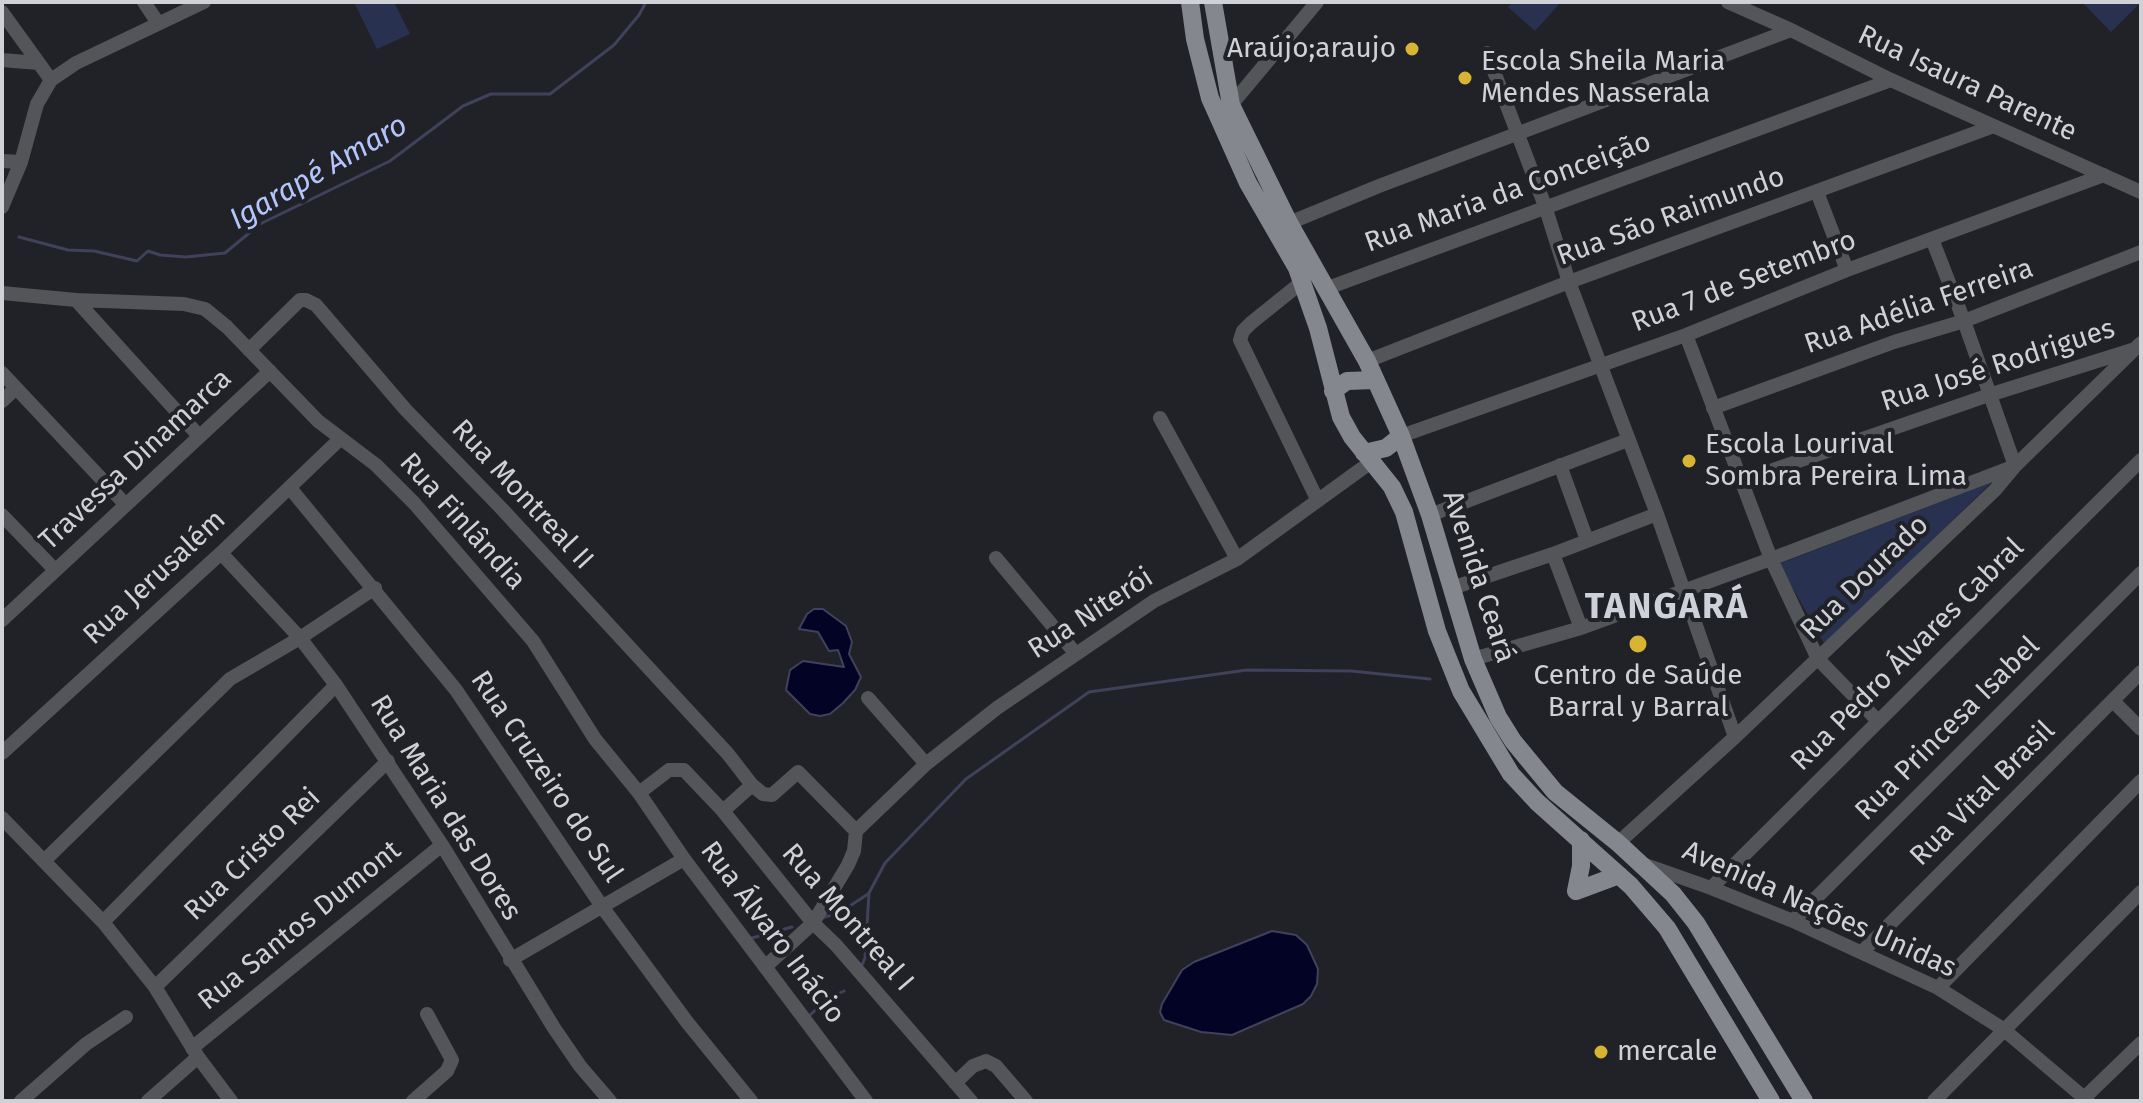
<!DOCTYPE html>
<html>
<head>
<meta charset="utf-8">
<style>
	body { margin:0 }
	#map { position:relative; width:2143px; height:1103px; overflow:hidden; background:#202228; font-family:"Fira Sans",sans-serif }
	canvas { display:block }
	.frame { position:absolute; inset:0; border:4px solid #d0d1d6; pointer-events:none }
</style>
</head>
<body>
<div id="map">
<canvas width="2143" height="1103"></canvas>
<div class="frame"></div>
</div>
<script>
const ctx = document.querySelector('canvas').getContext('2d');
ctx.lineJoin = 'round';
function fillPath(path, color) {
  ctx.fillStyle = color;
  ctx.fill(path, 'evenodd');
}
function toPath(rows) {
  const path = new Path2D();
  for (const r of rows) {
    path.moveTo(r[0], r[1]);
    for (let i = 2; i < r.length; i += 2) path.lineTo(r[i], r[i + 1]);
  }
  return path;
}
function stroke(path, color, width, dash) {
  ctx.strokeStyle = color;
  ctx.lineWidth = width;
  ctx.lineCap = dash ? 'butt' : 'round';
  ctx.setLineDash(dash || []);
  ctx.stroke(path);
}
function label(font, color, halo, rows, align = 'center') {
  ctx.font = font + ' "Fira Sans",sans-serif';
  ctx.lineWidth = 8;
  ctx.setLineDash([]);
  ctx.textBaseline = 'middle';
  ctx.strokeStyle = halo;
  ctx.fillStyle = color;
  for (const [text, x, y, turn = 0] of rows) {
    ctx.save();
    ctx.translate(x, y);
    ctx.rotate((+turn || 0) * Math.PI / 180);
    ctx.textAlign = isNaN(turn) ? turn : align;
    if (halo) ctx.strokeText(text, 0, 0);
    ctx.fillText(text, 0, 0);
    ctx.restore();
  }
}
fillPath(toPath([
	[354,2,394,2,410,34,377,49],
	[1513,2,1561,2,1535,31,1508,7],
	[2082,2,2141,2,2111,32],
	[1992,482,1825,645,1779,564]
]), '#293150');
const water = toPath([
	[814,609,823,609,846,626,852,642,849,654,861,677,855,690,843,703,830,714,820,716,810,714,786,690,790,670,803,661,844,667,838,650,829,651,818,632,799,629,807,614,814,609],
	[1272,931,1296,935,1307,945,1313,958,1318,969,1317,984,1311,996,1303,1004,1232,1035,1201,1032,1164,1020,1160,1012,1162,1004,1182,970,1194,962,1272,931]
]);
fillPath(water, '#030326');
stroke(water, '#40415b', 2);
stroke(toPath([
	[19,237,68,250,94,251,137,261,148,251,160,255,186,257,225,253,260,224,390,161,463,106,491,94,550,94,614,45,639,15,646,2],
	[822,918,842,911,868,894],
	[752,938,792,927],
	[862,965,865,958,869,893,885,863,966,779,1089,692,1247,670,1351,671,1430,679],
	[807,1018,827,999,844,991]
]), '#40415b', 3);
stroke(toPath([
	[144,2,158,23],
	[1728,2,1791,30,1891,80,2141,192],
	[2,12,51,80],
	[1487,53,1545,206,1569,282,1657,514,1735,737],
	[2,60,38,63],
	[1231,105,1317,2],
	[2,161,21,162],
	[1817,192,1847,270],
	[2,207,21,162,37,104,51,80,76,63,204,2],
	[1289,223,1379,186,1791,30],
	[1302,282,1251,323,1243,331,1240,340,1317,499],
	[1325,289,1891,80],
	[2,293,76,300,184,304,205,309,227,327,318,421,376,465,414,503,533,641,595,739,639,793,684,859,866,1101],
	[76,300,199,436],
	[1686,335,1771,559,1818,659,1878,721],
	[249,350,300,300,306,300,316,305,405,409,502,509,728,754,752,785],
	[1367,361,1569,282,1994,126],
	[2,373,126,505],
	[2,401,16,388],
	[1713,408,1894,342,1964,321,2141,252],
	[1160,418,1237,559],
	[1401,436,1686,335,1847,270,2104,175],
	[1560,465,1587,540],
	[1741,481,1989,395,2132,350],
	[290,488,456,690,603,908,687,1022,751,1101],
	[2,515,55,570],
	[1430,515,1628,440],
	[221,553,300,638,336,685,442,845,554,1028,580,1066,610,1101],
	[1553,554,1581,628],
	[996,558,1076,654],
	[1452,588,1553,554,1657,514],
	[2,620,270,371],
	[1473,659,1581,628,1771,559,2015,466,1964,321,1932,239],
	[868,698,926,764],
	[2113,701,2141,729],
	[2,753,221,553,340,439],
	[639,793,669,770,684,770,723,811,813,923,836,945,971,1101],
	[723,811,752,785,763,794,772,795,798,772,856,831],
	[2,818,103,922,155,987,198,1057,231,1101],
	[856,831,926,764,997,708,1154,601,1237,559,1371,462],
	[1618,843,1735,737,1995,490,2015,466,2141,343],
	[45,860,230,679,300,638,375,588],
	[1640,863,1711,888,1793,921,1938,988,2003,1029,2088,1101],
	[1711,888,2141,460],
	[1793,921,2141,573],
	[103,922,336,685],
	[1862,952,2141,672],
	[510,960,684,859],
	[765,967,813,923,848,865,854,851,856,831],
	[155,987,388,761],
	[1938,988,2141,781],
	[192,1048,442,845],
	[955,1083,973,1066,986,1061,996,1066,1026,1101],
	[21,1101,86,1044,126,1017],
	[148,1101,198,1057],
	[413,1101,447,1071,452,1060,427,1014],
	[1934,1101,2141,892],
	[2081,1101,2141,1043]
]), '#545558', 14);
stroke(toPath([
	[1190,2,1195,39,1210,98,1248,183,1297,268,1318,328,1341,417,1352,437,1392,487,1404,512,1437,631,1461,691,1511,774,1537,802,1631,886,1667,928,1771,1101],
	[1213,2,1231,105,1289,223,1367,361,1401,436,1430,515,1473,659,1498,717,1513,741,1555,792,1618,843,1673,894,1696,923,1804,1101],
	[1333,391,1347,381,1375,380],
	[1364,453,1386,448,1401,436],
	[1576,891,1581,866,1581,840],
	[1576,891,1619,875]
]), '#85878f', 18);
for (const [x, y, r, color] of [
	[1412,49,8,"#d8b434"],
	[1465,78,8,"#d8b434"],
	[1689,461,8,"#d8b434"],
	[1638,644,10,"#d8b434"],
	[1601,1052,8,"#d8b434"]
]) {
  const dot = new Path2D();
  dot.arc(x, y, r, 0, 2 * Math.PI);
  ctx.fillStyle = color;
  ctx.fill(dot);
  stroke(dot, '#202228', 3);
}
label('28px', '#d0d1d6', '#202228', [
	["Araújo;araujo",1396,49,"right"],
	["Escola Sheila Maria",1481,62],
	["Mendes Nasserala",1481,94],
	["Escola Lourival",1705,445],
	["Sombra Pereira Lima",1705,477],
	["Centro de Saúde",1638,676,"center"],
	["Barral y Barral",1638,708,"center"],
	["mercale",1617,1052]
], 'left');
label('28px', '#d0d1d6', '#202228', [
	["Rua Isaura Parente",1967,84,25],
	["Rua Maria da Conceição",1508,193,-20],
	["Rua São Raimundo",1671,217,-20],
	["Rua 7 de Setembro",1744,282,-21],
	["Rua Adélia Ferreira",1919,307,-19],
	["Rua José Rodrigues",1998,366,-18],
	["Travessa Dinamarca",136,460,-43],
	["Rua Montreal II",522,495,47],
	["Rua Finlândia",462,522,48],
	["Avenida Ceará",1478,577,72],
	["Rua Jerusalém",155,578,-43],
	["Rua Dourado",1865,578,-44],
	["Rua Niterói",1091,614,-33],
	["Rua Pedro Álvares Cabral",1908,655,-45],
	["Rua Princesa Isabel",1948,729,-45],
	["Rua Cruzeiro do Sul",546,777,56],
	["Rua Vital Brasil",1983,794,-45],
	["Rua Maria das Dores",445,808,58],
	["Rua Cristo Rei",253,855,-44],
	["Avenida Nações Unidas",1819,910,24],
	["Rua Montreal I",847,918,49],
	["Rua Santos Dumont",300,926,-39],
	["Rua Álvaro Inácio",772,933,53]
]);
label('italic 30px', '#b4c4fc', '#202228', [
	["Igarapé Amaro",319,173,-30]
]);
ctx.letterSpacing = '2px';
label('bold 36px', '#ced1da', '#202228', [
	["TANGARÁ",1667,608]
]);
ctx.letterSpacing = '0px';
</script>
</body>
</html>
